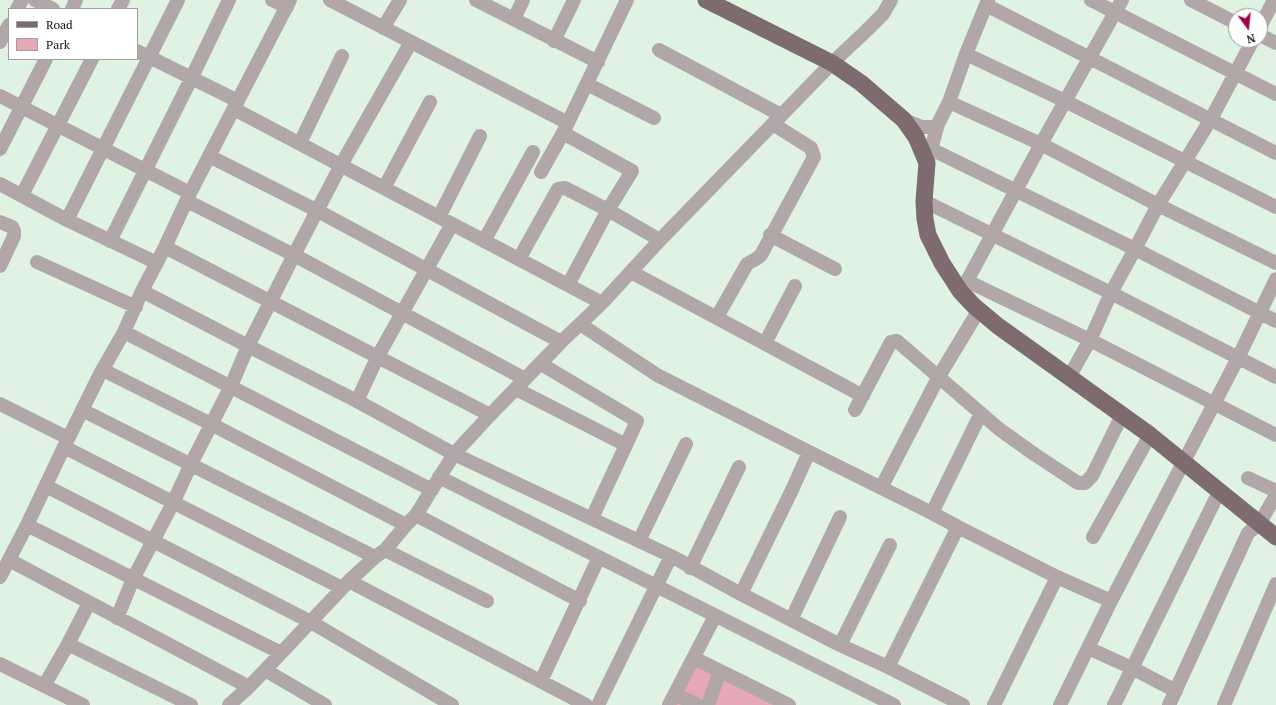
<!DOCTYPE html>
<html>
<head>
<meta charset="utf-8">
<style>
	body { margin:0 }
	#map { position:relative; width:1276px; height:705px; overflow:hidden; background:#e0f2e2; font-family:"PT Serif",serif }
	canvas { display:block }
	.legend { position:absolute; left:8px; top:8px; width:130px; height:52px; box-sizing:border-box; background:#fff; border:1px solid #9da09e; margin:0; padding:5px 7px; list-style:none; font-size:12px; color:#0b110c }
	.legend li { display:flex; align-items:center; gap:8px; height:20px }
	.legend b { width:20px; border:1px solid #9da09e }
	.north { position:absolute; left:1228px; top:8px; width:40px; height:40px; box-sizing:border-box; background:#fff; border:1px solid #9da09e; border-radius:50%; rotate:165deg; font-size:11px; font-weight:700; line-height:16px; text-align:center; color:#0b110c }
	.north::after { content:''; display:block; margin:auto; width:14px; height:18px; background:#9d034b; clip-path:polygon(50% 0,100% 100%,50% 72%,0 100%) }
</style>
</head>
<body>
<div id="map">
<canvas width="1276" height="705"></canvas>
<ul class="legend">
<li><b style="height:5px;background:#7e6b6f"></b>Road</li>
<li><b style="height:11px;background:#e6a8b7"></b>Park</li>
</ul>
<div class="north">N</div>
</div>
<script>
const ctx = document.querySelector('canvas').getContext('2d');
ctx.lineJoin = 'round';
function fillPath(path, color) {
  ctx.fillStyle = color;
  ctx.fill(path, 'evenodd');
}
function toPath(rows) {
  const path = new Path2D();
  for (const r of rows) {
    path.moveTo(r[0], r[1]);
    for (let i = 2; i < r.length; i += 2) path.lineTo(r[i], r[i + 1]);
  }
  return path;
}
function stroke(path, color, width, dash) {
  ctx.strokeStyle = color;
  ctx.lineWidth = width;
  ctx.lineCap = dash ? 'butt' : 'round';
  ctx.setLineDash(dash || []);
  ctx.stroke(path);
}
fillPath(toPath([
	[696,666,779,705,674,705]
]), '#e6a8b7');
stroke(toPath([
	[35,0,53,9],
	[272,0,287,7],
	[330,0,568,123],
	[476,0,598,62],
	[1091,0,1276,94],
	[1191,0,1236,23],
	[986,5,1276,153],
	[17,9,22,0],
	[72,9,76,0],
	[118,9,123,0],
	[514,19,523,0],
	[1260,27,1274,0],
	[383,28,400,0],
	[1260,35,1276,43],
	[554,41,574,0],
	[0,42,9,25],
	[659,50,781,115],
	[137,51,238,101],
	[966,54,1065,101,1276,207],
	[587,84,654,118],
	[0,96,190,193],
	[949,102,1041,144,1158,205,1276,263],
	[234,109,602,303],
	[904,120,922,127,934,127,938,124],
	[300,143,342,56],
	[0,149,46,59],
	[931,149,1135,249,1276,321],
	[209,156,318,211,561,342],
	[929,157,938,124,949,102,966,54,988,0],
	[541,172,563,133],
	[0,184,67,220,157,263],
	[384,188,430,102],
	[22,195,92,59],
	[187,201,294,255,525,379],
	[924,201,1111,293,1276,377],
	[439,217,480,136],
	[67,220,178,0],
	[0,222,12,227,14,231,14,236,0,266],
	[770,235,835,269],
	[110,241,192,77,229,0],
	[484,241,533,152],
	[165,247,490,415],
	[519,259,558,189,565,188,608,210,660,240],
	[37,262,136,307],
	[631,272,863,396],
	[967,281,1041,144,1122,0],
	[568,285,608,210,632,171,563,133,627,0],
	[142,291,248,346,357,401,454,454,671,556,741,594,840,645,888,667,963,705],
	[960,291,967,281,1090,340,1276,435],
	[717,317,747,264,756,259,761,255,814,157,811,148,773,124],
	[580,324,657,375,809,452,932,513,958,527,1057,577,1111,601],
	[124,332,432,490],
	[765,343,795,286],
	[541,364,637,421,626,445],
	[103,370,211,424,406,525],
	[1069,377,1090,340,1111,293,1135,249,1158,205,1211,119,1253,40],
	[516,389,626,445,592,518],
	[357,401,378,356,452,224],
	[0,404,68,438],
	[82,410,375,557],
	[855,410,891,342,897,341,999,429,1034,454,1078,483,1085,483,1092,476,1122,415],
	[64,447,342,588],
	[439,477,894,705],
	[1248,478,1276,491],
	[46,486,311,622,452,705],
	[881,488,939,376,979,310],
	[932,513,981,413],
	[416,515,580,601],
	[27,525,281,653],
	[1093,537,1150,435],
	[639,541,686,444],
	[385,550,487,601],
	[9,560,249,687],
	[690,568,739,467],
	[0,577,27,525,64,447,100,374,124,332,142,291,165,247,190,193,290,0],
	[349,581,586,705],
	[741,594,792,490,809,452],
	[117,618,133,579,173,503,191,464,231,386,248,346,294,255,341,165,411,42],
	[791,620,840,517],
	[68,644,191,705],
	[840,645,890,545],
	[1088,648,1132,668,1176,691],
	[694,658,789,705],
	[0,664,83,705],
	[888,667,958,527],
	[265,670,325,705],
	[541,681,599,557],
	[44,686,68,644,89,603],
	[675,694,697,705],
	[229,705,249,687,349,581,375,557,385,550,406,525,416,515,454,454,490,415,561,342,602,303,660,240,832,63,866,31,883,14,891,0],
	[598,705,671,556],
	[669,705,715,616],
	[708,705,720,671],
	[994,705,1057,577],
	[1060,705,1111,601,1238,358,1276,279],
	[1114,705,1219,492],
	[1169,705,1248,533,1259,524,1276,495],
	[1224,705,1276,584]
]), '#b1a6a8', 14);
stroke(toPath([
	[706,0,832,63,861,83,904,120,916,137,927,163,924,201,925,219,928,235,942,263,960,291,974,306,998,326,1150,435,1276,537]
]), '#7e6b6f', 17);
</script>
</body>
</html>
